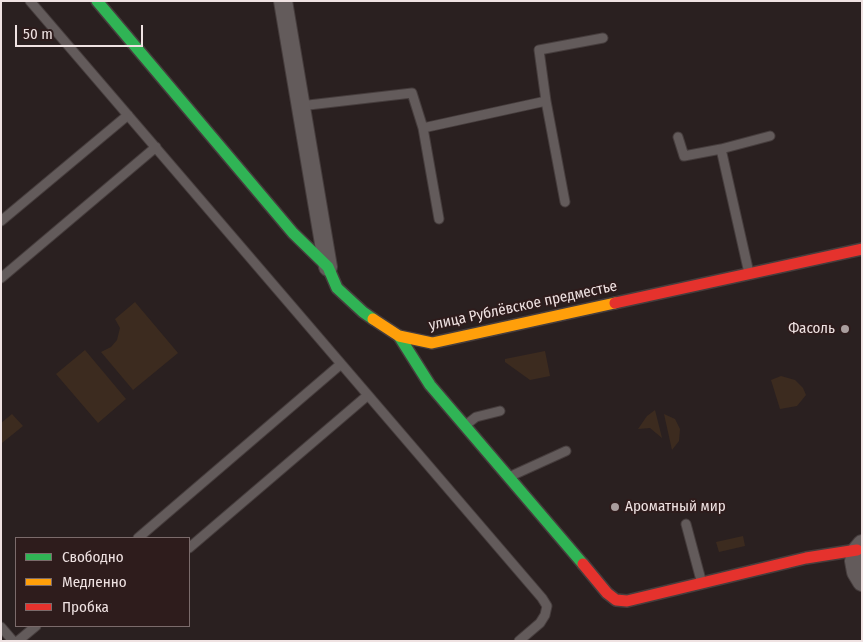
<!DOCTYPE html>
<html>
<head>
<meta charset="utf-8">
<style>
	body { margin:0 }
	#map { position:relative; width:863px; height:642px; overflow:hidden; background:#2a2020; font-family:"Fira Sans Condensed",sans-serif }
	canvas { display:block }
	.frame { position:absolute; inset:0; border:2px solid #efe2e2; pointer-events:none }
	.legend { position:absolute; left:15px; top:537px; width:175px; height:90px; box-sizing:border-box; background:#2e1c1c; border:1px solid #7b6b6b; margin:0; padding:6px 9px; list-style:none; font-size:15px; color:#efe2e2 }
	.legend li { display:flex; align-items:center; gap:10px; height:25px }
	.legend b { width:25px; border:1px solid #7b6b6b }
	.scale { position:absolute; left:15px; top:25px; width:128px; height:22px; box-sizing:border-box; border:2px solid #efe2e2; border-top:0; padding-left:6px; font-size:15px; line-height:18px; white-space:nowrap; color:#efe2e2; -webkit-text-stroke:4px #2e1c1c; paint-order:stroke }
</style>
</head>
<body>
<div id="map">
<canvas width="863" height="642"></canvas>
<div class="frame"></div>
<ul class="legend">
<li><b style="height:6px;background:#30b455"></b>Свободно</li>
<li><b style="height:6px;background:#ff9f0a"></b>Медленно</li>
<li><b style="height:6px;background:#e5322d"></b>Пробка</li>
</ul>
<div class="scale">50 m</div>
</div>
<script>
const ctx = document.querySelector('canvas').getContext('2d');
ctx.lineJoin = 'round';
function fillPath(path, color) {
  ctx.fillStyle = color;
  ctx.fill(path, 'evenodd');
}
function toPath(rows) {
  const path = new Path2D();
  for (const r of rows) {
    path.moveTo(r[0], r[1]);
    for (let i = 2; i < r.length; i += 2) path.lineTo(r[i], r[i + 1]);
  }
  return path;
}
function stroke(path, color, width, dash) {
  ctx.strokeStyle = color;
  ctx.lineWidth = width;
  ctx.lineCap = dash ? 'butt' : 'round';
  ctx.setLineDash(dash || []);
  ctx.stroke(path);
}
function label(font, color, halo, rows, align = 'center') {
  ctx.font = font + ' "Fira Sans Condensed",sans-serif';
  ctx.lineWidth = 4;
  ctx.setLineDash([]);
  ctx.textBaseline = 'middle';
  ctx.strokeStyle = halo;
  ctx.fillStyle = color;
  for (const [text, x, y, turn = 0] of rows) {
    ctx.save();
    ctx.translate(x, y);
    ctx.rotate((+turn || 0) * Math.PI / 180);
    ctx.textAlign = isNaN(turn) ? turn : align;
    if (halo) ctx.strokeText(text, 0, 0);
    ctx.fillText(text, 0, 0);
    ctx.restore();
  }
}
fillPath(toPath([
	[135,302,178,353,133,390,101,352,111,347,117,340,120,328,115,319],
	[85,350,126,399,98,423,56,374],
	[545,351,550,376,530,380,505,362,505,359],
	[781,376,795,380,803,388,806,395,797,406,780,409,771,380],
	[655,410,662,438,650,428,638,429,647,416],
	[12,414,23,426,2,443,1,423],
	[664,414,675,419,680,429,679,441,672,450],
	[743,536,745,546,719,552,716,542]
]), '#3c2b1f');
const lane = toPath([
	[30,1,542,598,547,606,545,615,540,623,519,641],
	[546,101,565,202],
	[300,106,412,93,423,128,439,219],
	[423,128,546,101,539,50,603,38],
	[678,137,684,156,721,149],
	[1,221,128,115],
	[749,273,721,149,770,136],
	[1,278,156,147],
	[467,424,476,417,500,411],
	[511,476,566,451],
	[686,524,701,580],
	[138,538,341,364],
	[189,548,368,395],
	[1,627,13,641],
	[18,641,36,626]
]);
const street = toPath([
	[283,1,328,267],
	[862,544,857,550,854,561,856,572,862,582]
]);
const fast = toPath([
	[97,1,293,233,328,267,337,288,363,312,373,319],
	[399,336,430,385,583,564]
]);
const slow = toPath([
	[373,319,399,336,432,343,615,303]
]);
const jam = toPath([
	[615,303,862,249],
	[583,564,607,593,616,600,627,601,806,558,857,550]
]);
stroke(lane, '#463d3d', 11);
stroke(street, '#463d3d', 20);
stroke(fast, '#463d3d', 14);
stroke(slow, '#463d3d', 14);
stroke(jam, '#463d3d', 14);
stroke(lane, '#635b5b', 9);
stroke(street, '#635b5b', 18);
stroke(fast, '#30b455', 11);
stroke(slow, '#ff9f0a', 11);
stroke(jam, '#e5322d', 11);
for (const [x, y, r, color] of [
	[845,329,5,"#aa9e9e"],
	[615,507,5,"#aa9e9e"]
]) {
  const dot = new Path2D();
  dot.arc(x, y, r, 0, 2 * Math.PI);
  ctx.fillStyle = color;
  ctx.fill(dot);
  stroke(dot, '#2e1c1c', 2);
}
label('15px', '#efe2e2', '#2e1c1c', [
	["улица Рублёвское предместье",523,306,-12]
]);
label('15px', '#efe2e2', '#2e1c1c', [
	["Фасоль",835,329],
	["Ароматный мир",625,507,"left"]
], 'right');
</script>
</body>
</html>
